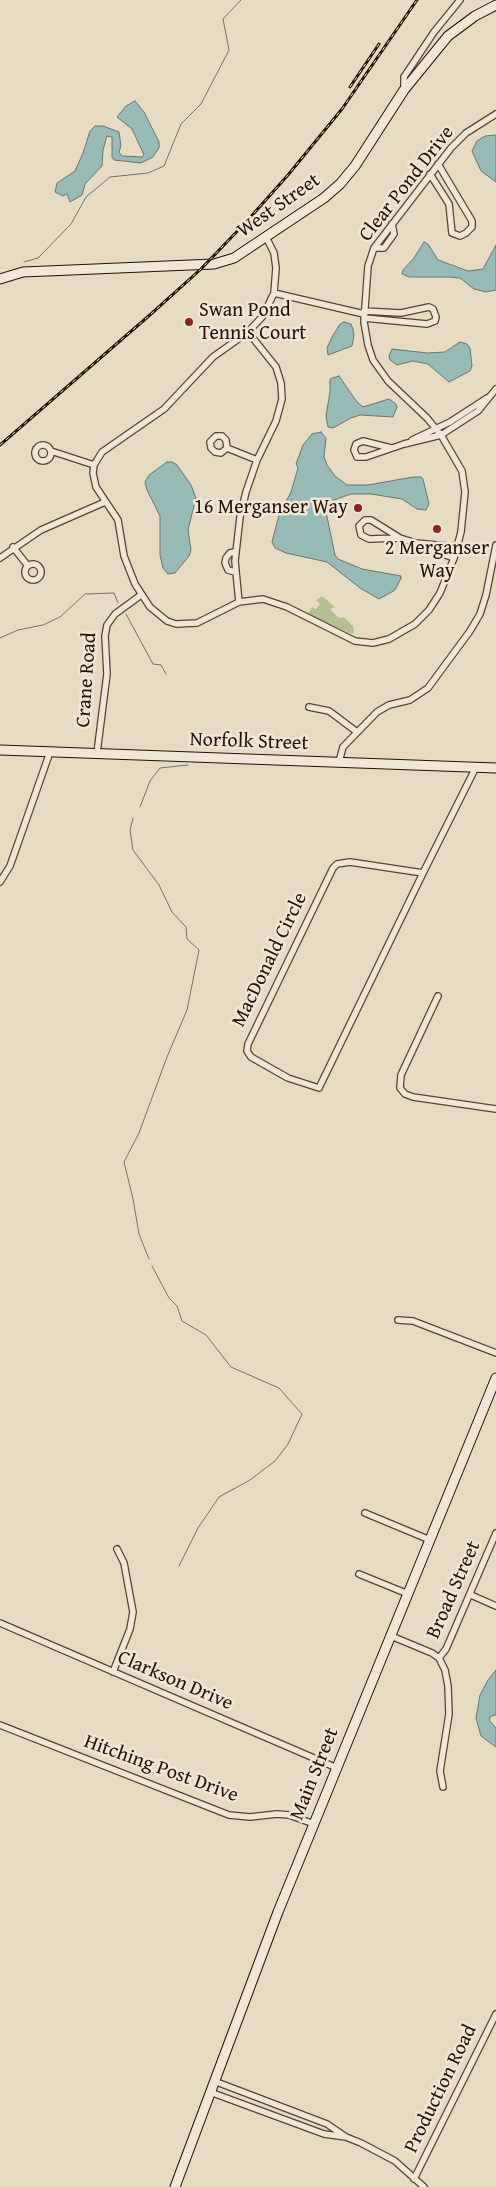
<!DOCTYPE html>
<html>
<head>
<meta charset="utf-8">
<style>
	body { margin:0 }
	canvas { display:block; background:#e7dbc2 }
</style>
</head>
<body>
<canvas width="496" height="2187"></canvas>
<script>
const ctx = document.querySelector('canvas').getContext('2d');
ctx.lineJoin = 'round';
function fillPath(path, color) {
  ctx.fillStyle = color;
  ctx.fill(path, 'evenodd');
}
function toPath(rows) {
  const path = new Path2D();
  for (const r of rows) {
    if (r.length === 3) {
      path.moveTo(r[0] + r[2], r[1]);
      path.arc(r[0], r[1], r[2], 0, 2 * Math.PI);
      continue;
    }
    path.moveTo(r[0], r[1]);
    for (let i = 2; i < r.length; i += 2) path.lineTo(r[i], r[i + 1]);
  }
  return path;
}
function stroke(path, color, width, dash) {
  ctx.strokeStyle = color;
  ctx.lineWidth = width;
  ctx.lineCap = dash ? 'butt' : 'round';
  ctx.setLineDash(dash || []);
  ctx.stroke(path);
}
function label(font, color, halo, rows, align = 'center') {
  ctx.font = font + ' "Gentium Book Plus",serif';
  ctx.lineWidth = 5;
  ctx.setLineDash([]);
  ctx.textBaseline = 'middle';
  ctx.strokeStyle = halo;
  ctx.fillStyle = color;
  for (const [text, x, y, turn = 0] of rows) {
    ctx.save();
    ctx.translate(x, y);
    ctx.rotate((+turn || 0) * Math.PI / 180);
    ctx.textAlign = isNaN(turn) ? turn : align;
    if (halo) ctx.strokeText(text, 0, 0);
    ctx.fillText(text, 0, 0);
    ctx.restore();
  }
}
fillPath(toPath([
	[321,597,323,597,335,607,330,609,339,618,344,617,353,626,354,632,352,634,308,614,312,607,316,609,320,604,316,600]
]), '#b4c094');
const water = toPath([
	[135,101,144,112,159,142,159,148,153,157,141,163,114,160,112,157,112,137,107,136,103,150,102,166,85,184,82,195,70,202,67,194,63,196,55,192,57,183,75,171,83,153,90,131,95,126,103,126,119,132,121,146,119,152,122,156,142,157,144,155,132,129,117,117,126,106,135,101],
	[496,135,496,182,481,171,472,151,477,141,485,136,496,135],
	[424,242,428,244,438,260,468,271,483,269,496,245,496,290,486,292,474,289,460,278,449,277,409,277,402,274,403,270,414,258,424,242],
	[344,322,351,324,353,329,354,336,352,346,328,355,327,348,332,337,340,324,344,322],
	[460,342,467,344,470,348,472,366,470,371,449,382,428,364,413,361,397,365,390,360,389,356,392,349,428,353,445,352,460,342],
	[339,376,357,402,363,407,389,399,396,404,397,407,393,417,360,415,351,418,333,428,328,427,326,416,330,392,330,379,339,376],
	[321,432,326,438,324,457,327,465,335,476,347,485,368,485,413,477,421,477,423,479,429,504,426,510,417,509,402,499,371,494,351,494,334,500,326,512,335,555,338,559,362,569,401,576,401,578,395,590,379,599,360,588,327,562,286,553,275,548,272,542,279,515,291,492,298,468,296,464,303,445,312,434,321,432],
	[167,462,172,462,177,465,191,485,196,498,188,530,191,550,189,556,175,573,168,574,163,568,160,555,160,516,147,490,145,482,149,475,167,462],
	[496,1670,496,1715,491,1716,489,1720,496,1728,496,1747,481,1736,476,1718,480,1695,488,1680,496,1670]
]);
fillPath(water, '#97bbb7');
stroke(water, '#6b766e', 1);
stroke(toPath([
	[24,262,38,258,71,224,86,197,110,177,148,173,164,166,181,124,201,104,229,50,223,19,241,0],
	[126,614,153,664,161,665,166,674],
	[0,638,18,630,43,625,60,617,85,594,114,593,118,603],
	[140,807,150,781,160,768,188,765],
	[133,818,130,830,133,850,159,885,172,912,186,927,187,939,199,950,187,1010,167,1057,139,1133,124,1162,133,1199,139,1234,149,1259],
	[152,1266,169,1298,177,1306,182,1321,206,1335,231,1367,279,1388,302,1414,288,1444,275,1461,250,1480,219,1497,198,1528,179,1566]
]), '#6b766e', 1);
const street = toPath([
	[404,90,404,77,434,32,460,0],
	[430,174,449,204,452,233,460,236,466,233,472,227,472,221,438,164],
	[266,237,274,253,276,268,274,293,263,316,248,332,213,357,164,409,102,452,94,465,93,473,96,487,118,520,124,556,135,584,150,607,167,621,176,624,197,623,239,602,263,599,287,607,355,641,373,643,389,639,415,624,429,610,440,593,454,558,461,532,465,492,462,471,441,435,427,418,388,381,373,360,368,345,364,322,368,266,374,248,451,148,466,133,496,114],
	[374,248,384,248,394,234,392,224],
	[274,293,364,314],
	[364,318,427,324,435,321,436,317,433,309,429,307,401,313,364,311],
	[412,440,450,422,487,398],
	[43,453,8],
	[227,448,221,453,215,452,211,448,210,442,216,436,222,436,226,440,227,448,257,460],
	[391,448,363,441,356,444,354,450,357,457,366,457,404,444,441,435,478,411,496,389],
	[51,451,94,465],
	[400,538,371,520,365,520,359,526,361,535,369,539,400,538,416,543,457,547],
	[416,543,422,547,454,558],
	[13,547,28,566],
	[235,552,230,553,226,558,225,563,228,570,235,572],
	[0,558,41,530,105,502],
	[33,572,8],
	[239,602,235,561,240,517,246,492,257,460,276,421,282,399,281,383,276,367,248,332],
	[309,707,329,711,357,732],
	[97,753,107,674,105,636,107,625,115,614,141,595],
	[339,762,343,747,377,712,389,705,410,700,428,688,470,631,480,614,486,595,496,545],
	[423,873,319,1088,288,1078,251,1057,247,1051,248,1044,333,868,337,864,350,862,423,873,476,767],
	[0,882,10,866,50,752],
	[438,996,401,1075,400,1088,405,1094,413,1097,496,1109],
	[398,1320,413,1321,496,1353],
	[365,1513,430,1540],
	[359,1574,408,1594],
	[471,1595,496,1606],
	[0,1623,337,1768],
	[391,1636,432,1653,439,1658,445,1670,448,1686,449,1714,440,1771,443,1787],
	[439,1658,446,1649,496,1533],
	[113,1672,130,1629,133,1612,124,1563,117,1549],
	[0,1725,229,1815,250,1817,277,1814,289,1815,314,1824],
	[214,2081,327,2124,346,2137],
	[210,2092,324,2134,346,2137,361,2143,395,2161,424,2187],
	[414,2179,496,2014]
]);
const secondary = toPath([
	[0,279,23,272,214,264,234,258,324,198,340,184,355,166,404,90,448,36,475,16,496,5],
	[0,750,496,768],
	[175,2187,278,1912,496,1378]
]);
stroke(street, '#594230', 8);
stroke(secondary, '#2a0f00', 11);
stroke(street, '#efe8d7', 5.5);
stroke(secondary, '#efe8d7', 9);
const rail = toPath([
	[350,87,379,44],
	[0,445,151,314,201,269,247,221,288,175,342,109,417,0]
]);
stroke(rail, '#2a0f00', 3);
stroke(rail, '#efe8d7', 1, [4]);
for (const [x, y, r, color] of [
	[189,322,5,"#8f2418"],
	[358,508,5,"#8f2418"],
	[437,529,5,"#8f2418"]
]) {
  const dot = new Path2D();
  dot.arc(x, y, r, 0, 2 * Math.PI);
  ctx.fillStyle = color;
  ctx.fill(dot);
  stroke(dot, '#efe8d7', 2);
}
label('20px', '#2a0f00', '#efe8d7', [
	["Clear Pond Drive",407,184,-52],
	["West Street",279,206,-35],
	["Crane Road",87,680,-86],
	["Norfolk Street",249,742,2],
	["MacDonald Circle",270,960,-64],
	["Broad Street",454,1590,-66],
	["Clarkson Drive",175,1681,23],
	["Hitching Post Drive",161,1769,20],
	["Main Street",315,1774,-68],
	["Production Road",441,2089,-64]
]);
label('20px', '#2a0f00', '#efe8d7', [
	["Swan Pond",199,311],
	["Tennis Court",199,334],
	["16 Merganser Way",348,508,"right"],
	["2 Merganser",437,549,"center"],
	["Way",437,572,"center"]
], 'left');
</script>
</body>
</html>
